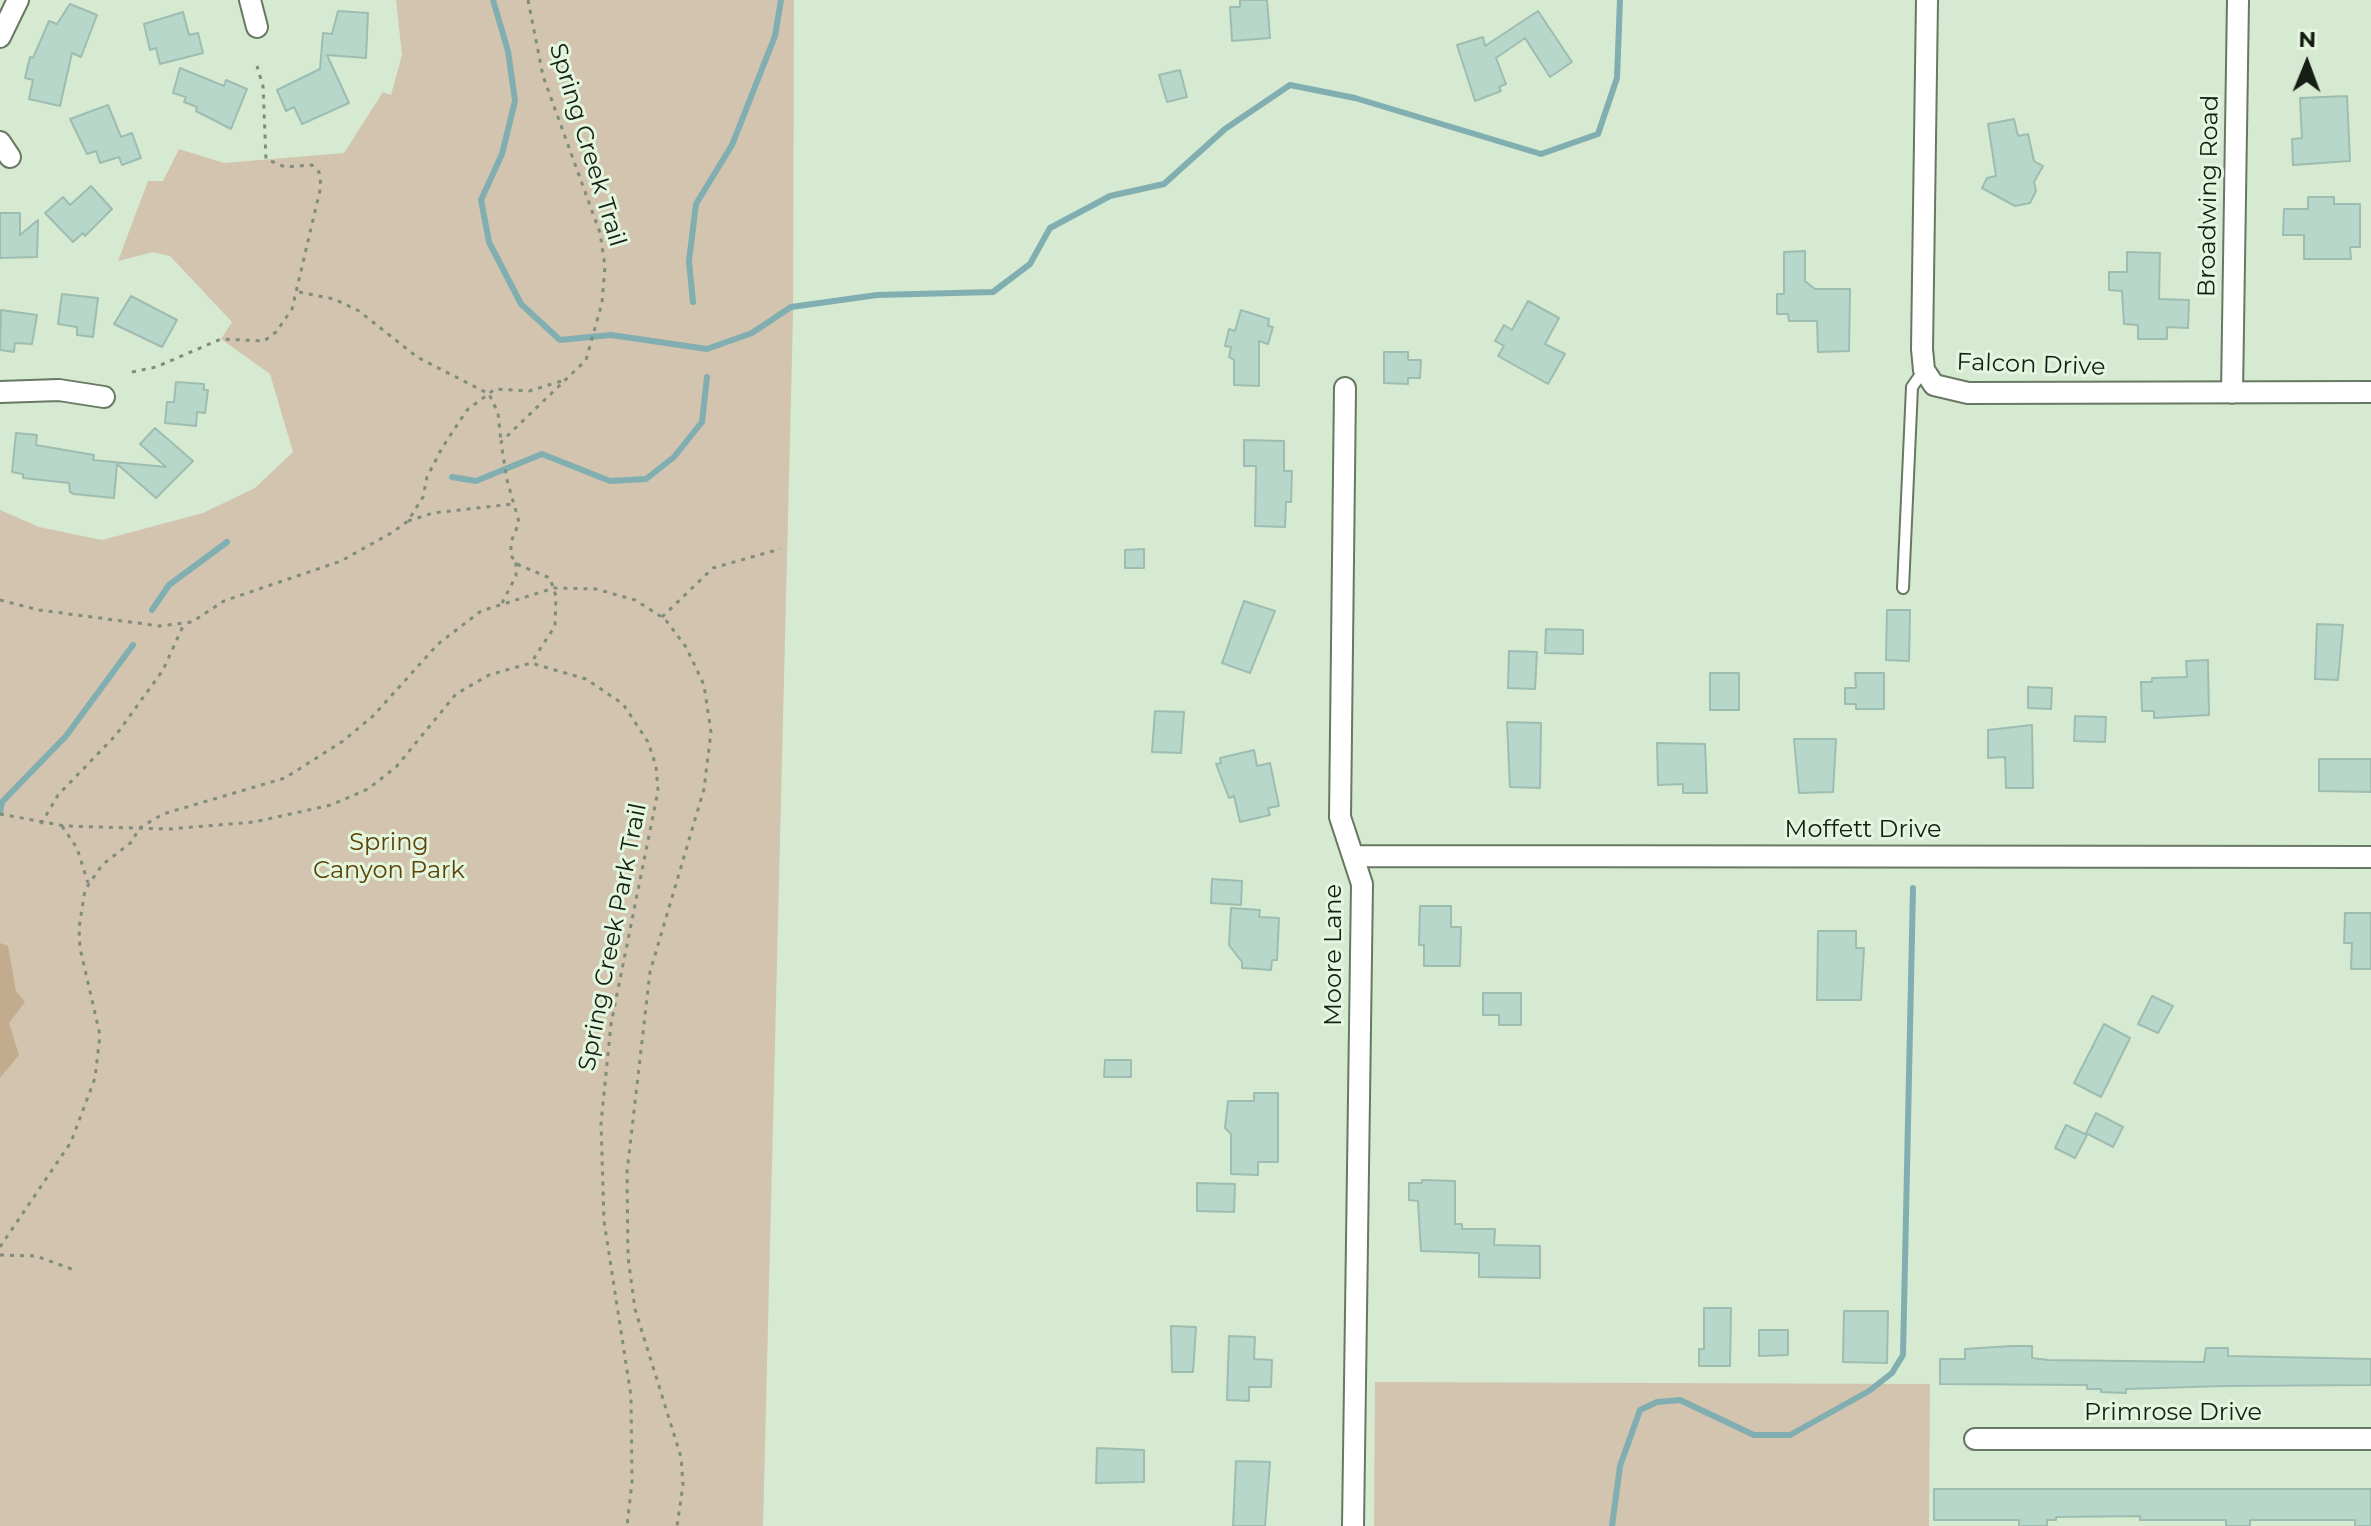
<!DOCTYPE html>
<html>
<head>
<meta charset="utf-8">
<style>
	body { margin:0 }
	#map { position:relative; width:2371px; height:1526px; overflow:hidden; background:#d6e9d1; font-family:Montserrat,sans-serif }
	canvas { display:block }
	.north { position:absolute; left:2267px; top:24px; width:80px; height:80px; -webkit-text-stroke:6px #e3f7de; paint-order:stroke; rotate:1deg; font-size:22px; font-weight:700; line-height:32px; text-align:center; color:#161d14 }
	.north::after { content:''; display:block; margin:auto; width:28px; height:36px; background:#161d14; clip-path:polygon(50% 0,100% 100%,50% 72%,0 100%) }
</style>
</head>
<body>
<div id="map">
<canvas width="2371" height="1526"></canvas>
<div class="north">N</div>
</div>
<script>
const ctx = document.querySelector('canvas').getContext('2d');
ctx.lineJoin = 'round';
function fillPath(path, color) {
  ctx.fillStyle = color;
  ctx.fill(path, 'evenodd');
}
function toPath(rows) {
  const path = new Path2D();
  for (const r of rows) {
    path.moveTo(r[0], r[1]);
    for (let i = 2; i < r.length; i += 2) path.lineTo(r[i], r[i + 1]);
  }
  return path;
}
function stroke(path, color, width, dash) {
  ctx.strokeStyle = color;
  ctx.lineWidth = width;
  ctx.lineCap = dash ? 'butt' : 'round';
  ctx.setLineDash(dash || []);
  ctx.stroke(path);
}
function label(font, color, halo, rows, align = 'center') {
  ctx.font = font + ' Montserrat,sans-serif';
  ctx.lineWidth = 6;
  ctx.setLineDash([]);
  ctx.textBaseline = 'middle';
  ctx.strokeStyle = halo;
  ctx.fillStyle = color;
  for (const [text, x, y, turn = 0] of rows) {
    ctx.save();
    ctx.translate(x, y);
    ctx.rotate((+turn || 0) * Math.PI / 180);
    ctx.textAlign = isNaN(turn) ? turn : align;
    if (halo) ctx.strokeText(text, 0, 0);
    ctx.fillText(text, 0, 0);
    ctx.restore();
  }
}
fillPath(toPath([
	[396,0,794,0,793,315,763,1526,0,1526,0,510,39,527,102,540,203,513,255,488,293,452,270,374,221,339,232,322,170,256,153,252,118,261,148,181,163,181,179,149,224,163,344,153,383,92,391,95,402,55],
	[1375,1382,1930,1384,1929,1526,1374,1526]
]), '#d2c4af');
fillPath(toPath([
	[0,943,8,946,16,991,25,1002,9,1023,19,1055,0,1078]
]), '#c2ac8d');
stroke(toPath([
	[493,0,508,51,515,101,502,154,481,200,489,242,521,304,560,340,611,335,707,349,752,333,791,307,877,295,993,292,1030,264,1050,228,1110,196,1164,184,1225,129,1290,85,1355,98,1541,154,1598,134,1617,78,1620,0],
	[693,302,689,261,696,204,732,145,775,36,781,0],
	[452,477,476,481,542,454,610,481,646,479,674,457,702,422,707,377],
	[152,610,169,585,227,542],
	[0,813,2,802,66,736,133,645],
	[1612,1526,1620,1466,1640,1410,1657,1402,1680,1400,1754,1435,1790,1435,1869,1391,1892,1373,1903,1355,1913,888]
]), '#80aeb1', 6);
const building = toPath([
	[1240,0,1267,0,1270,38,1232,41,1230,7,1240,7,1240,0],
	[70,4,97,15,81,57,72,53,60,106,29,99,33,80,25,78,30,57,33,58,49,21,57,24,70,4],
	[338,11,368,13,366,58,327,55,349,103,302,124,294,107,286,111,277,90,320,69,323,33,332,34,338,11],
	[1538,11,1572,62,1550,77,1525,38,1496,58,1506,84,1499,87,1501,91,1475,101,1457,45,1483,37,1485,46,1538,11],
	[183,12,189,35,198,33,203,53,160,64,156,48,150,50,144,24,183,12],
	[180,68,224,86,226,80,247,89,231,129,196,111,197,107,184,102,186,97,173,93,180,68],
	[1180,70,1187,97,1167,102,1159,75,1180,70],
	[2347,96,2350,161,2293,165,2292,139,2302,138,2300,98,2347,96],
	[108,105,121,137,132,133,141,158,122,165,119,157,100,163,96,151,87,154,70,119,108,105],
	[2014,119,2018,136,2028,134,2034,161,2043,166,2034,182,2036,191,2030,203,2015,206,1982,188,1987,178,1996,176,1988,124,2014,119],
	[91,186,112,209,85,236,83,233,73,242,45,213,63,197,70,205,91,186],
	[2308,197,2334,197,2334,204,2360,204,2360,247,2350,247,2351,259,2304,259,2304,235,2283,235,2284,209,2308,209,2308,197],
	[0,213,20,213,20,235,38,220,37,257,0,258,0,213],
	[1805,251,1805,281,1815,289,1850,289,1849,351,1818,352,1817,321,1789,321,1788,314,1777,314,1777,294,1784,294,1784,252,1805,251],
	[2127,252,2160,253,2159,299,2189,300,2188,328,2167,327,2167,339,2138,339,2138,325,2124,324,2122,291,2109,290,2109,272,2127,272,2127,252],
	[62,294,98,298,93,337,77,335,77,327,58,324,62,294],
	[131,296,177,320,162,347,114,324,131,296],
	[1528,301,1559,318,1545,344,1565,354,1548,384,1498,356,1504,346,1495,341,1504,325,1512,330,1528,301],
	[1,310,37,315,32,344,15,343,14,352,0,350,1,310],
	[1241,310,1269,319,1268,326,1273,327,1268,344,1259,341,1259,386,1234,385,1234,360,1229,357,1231,347,1225,346,1229,329,1235,331,1241,310],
	[1384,352,1408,352,1408,360,1421,360,1420,378,1408,378,1408,384,1384,383,1384,352],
	[176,382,204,384,204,390,208,390,205,413,197,412,196,426,165,423,167,402,174,402,176,382],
	[155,428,193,461,156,498,117,464,114,498,74,494,70,492,69,483,23,478,23,474,12,472,16,433,37,435,36,445,94,455,93,460,166,467,140,444,155,428],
	[1244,440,1284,441,1284,471,1292,471,1291,502,1286,502,1285,527,1255,526,1256,466,1244,466,1244,440],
	[1144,549,1144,568,1125,568,1125,550,1144,549],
	[1244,601,1275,611,1250,673,1222,663,1244,601],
	[1887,610,1910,610,1909,661,1886,660,1887,610],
	[2317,624,2343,625,2338,680,2315,679,2317,624],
	[1546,629,1583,630,1583,654,1545,653,1546,629],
	[1509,651,1537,652,1535,689,1508,688,1509,651],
	[2208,660,2209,715,2154,718,2154,711,2142,711,2141,682,2152,682,2152,678,2187,677,2186,661,2208,660],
	[1710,673,1739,673,1739,710,1710,710,1710,673],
	[1855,673,1884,673,1884,709,1856,709,1856,704,1845,704,1845,688,1856,688,1855,673],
	[2028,687,2052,688,2051,709,2028,708,2028,687],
	[1155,711,1184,712,1181,753,1152,752,1155,711],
	[2075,716,2106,717,2105,742,2074,741,2075,716],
	[1507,722,1541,723,1540,788,1510,787,1507,722],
	[2032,725,2033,788,2006,788,2005,757,1988,758,1988,730,2032,725],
	[1794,739,1836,739,1833,792,1799,793,1794,739],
	[1657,743,1705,744,1707,793,1683,793,1683,784,1658,785,1657,743],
	[1254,750,1257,766,1270,763,1279,806,1268,808,1270,815,1240,822,1234,796,1229,798,1216,764,1221,763,1220,758,1254,750],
	[2319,759,2371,759,2371,792,2319,791,2319,759],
	[1212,879,1242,881,1241,905,1211,903,1212,879],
	[1420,906,1451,906,1451,927,1461,927,1460,966,1424,966,1424,945,1419,945,1420,906],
	[1231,908,1260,910,1259,917,1279,918,1277,960,1272,960,1271,970,1242,968,1242,962,1229,945,1231,908],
	[2345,913,2371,913,2371,969,2351,969,2352,943,2344,943,2345,913],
	[1818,931,1856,931,1856,948,1864,948,1861,1000,1817,1000,1818,931],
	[1483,993,1521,993,1521,1025,1499,1025,1499,1015,1483,1015,1483,993],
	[2152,996,2173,1006,2158,1033,2138,1024,2152,996],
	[2104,1024,2130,1038,2101,1097,2074,1083,2104,1024],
	[1105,1060,1131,1060,1131,1077,1104,1077,1105,1060],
	[1254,1093,1278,1093,1278,1162,1258,1162,1258,1175,1231,1174,1231,1134,1225,1128,1228,1101,1254,1101,1254,1093],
	[2096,1113,2123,1127,2113,1147,2086,1133,2096,1113],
	[2066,1125,2087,1135,2075,1158,2055,1148,2066,1125],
	[1422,1180,1455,1181,1455,1224,1462,1224,1462,1229,1495,1229,1494,1245,1540,1246,1540,1278,1479,1277,1479,1253,1421,1251,1418,1201,1409,1200,1409,1183,1422,1183,1422,1180],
	[1197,1183,1235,1184,1234,1212,1197,1211,1197,1183],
	[1704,1308,1731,1308,1730,1366,1699,1366,1699,1349,1704,1349,1704,1308],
	[1844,1311,1888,1311,1887,1363,1843,1362,1844,1311],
	[1171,1326,1196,1327,1193,1372,1172,1372,1171,1326],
	[1759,1330,1788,1330,1788,1355,1759,1356,1759,1330],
	[1229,1336,1255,1337,1254,1359,1272,1360,1271,1387,1249,1387,1249,1401,1227,1400,1229,1336],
	[2012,1346,2032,1346,2032,1358,2048,1360,2204,1362,2206,1348,2228,1348,2228,1356,2371,1359,2371,1385,2224,1386,2126,1389,2126,1393,2101,1392,2101,1389,2087,1389,2087,1385,1940,1384,1940,1359,1965,1359,1965,1349,2012,1346],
	[1097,1448,1144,1450,1144,1482,1096,1483,1097,1448],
	[1236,1461,1270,1462,1265,1526,1233,1526,1236,1461],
	[1934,1489,2371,1489,2371,1526,2355,1526,2355,1520,2250,1520,2250,1526,2226,1526,2226,1520,2140,1520,2140,1516,2056,1517,2056,1520,2047,1520,2047,1526,2019,1526,2019,1520,1934,1520,1934,1489]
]);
fillPath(building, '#b8d7cb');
stroke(building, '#9ebdb1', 2);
const lane = toPath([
	[1903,588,1912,387,1924,370]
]);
const street = toPath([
	[250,0,257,27],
	[1927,0,1922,349,1924,370,1934,385,1968,393,2371,392],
	[0,37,18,0],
	[0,142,10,157],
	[1345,388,1340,817,1362,884,1353,1526],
	[0,392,59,390,104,397],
	[2232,393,2238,0],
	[1355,856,2371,857],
	[1975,1439,2371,1439]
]);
stroke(lane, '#677863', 14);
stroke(street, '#677863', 24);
stroke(toPath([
	[528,0,543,76,600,233,605,266,602,303,586,360,501,442,507,480,519,522,511,542,511,556,519,565,550,578,556,596,555,626,531,663],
	[299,292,334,299,359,311,417,357,489,394,498,413,501,442],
	[132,372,156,367,221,339,264,341,276,332,292,309,321,186,319,172,312,165,285,167,266,159,263,86,257,66],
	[408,521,433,513,513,504],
	[0,600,39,610,160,626,192,622,224,601,341,561,393,532,408,521,423,497,427,477,442,448,467,410,495,389,529,391,565,380],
	[502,603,516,576,516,562],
	[662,617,713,568,780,549],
	[0,814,65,826,169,829,254,822,331,805,368,789,396,767,456,694,489,675,531,663,586,679,623,704,648,742,656,766,658,791,611,1024,601,1123,604,1221,631,1396,632,1482,627,1526],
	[41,824,58,795,116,735,163,670,184,624],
	[62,826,77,848,88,883],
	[0,1247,71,1142,95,1078,100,1035,80,948,79,928,85,890,102,865,133,841,138,829,163,814,285,778,343,741,373,716,438,644,481,611,554,588,596,589,635,600,665,619,686,647,704,685,711,732,704,789,650,972,627,1172,628,1257,635,1309,681,1457,683,1485,677,1526],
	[0,1255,36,1256,77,1271]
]), '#808d7c', 3, [4, 6]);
stroke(lane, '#fff', 10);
stroke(street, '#fff', 20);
label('24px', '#161d14', '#e3f7de', [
	["Spring Creek Trail",587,145,73],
	["Broadwing Road",2209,196,-89],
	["Falcon Drive",2031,365,2],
	["Moffett Drive",1863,830],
	["Spring Creek Park Trail",613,937,-79],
	["Moore Lane",1334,955,-90],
	["Primrose Drive",2173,1413]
]);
label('24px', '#5f4108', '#e3f7de', [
	["Spring",389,843],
	["Canyon Park",389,871]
]);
</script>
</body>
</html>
